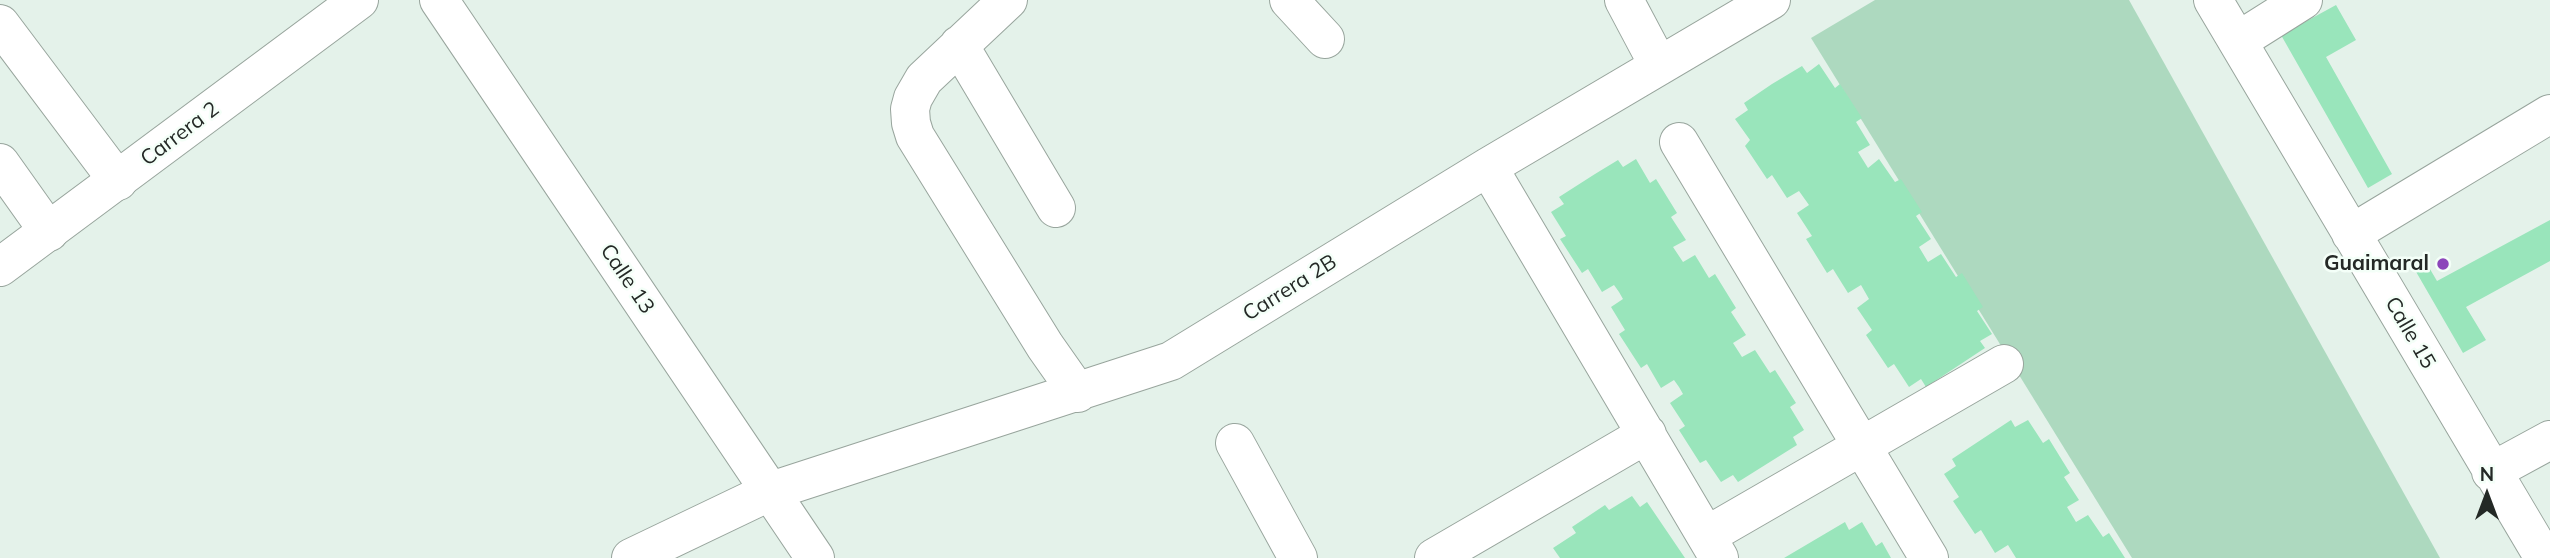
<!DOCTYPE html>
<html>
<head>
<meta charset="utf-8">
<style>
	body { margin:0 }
	#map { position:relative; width:2550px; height:558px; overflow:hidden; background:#e4f2ea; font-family:Mulish,sans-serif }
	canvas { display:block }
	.north { position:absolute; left:2452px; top:460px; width:70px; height:70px; -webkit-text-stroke:5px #f4fff8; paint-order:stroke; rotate:0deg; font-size:19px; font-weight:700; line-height:28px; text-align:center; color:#242926 }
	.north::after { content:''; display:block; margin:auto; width:24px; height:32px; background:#242926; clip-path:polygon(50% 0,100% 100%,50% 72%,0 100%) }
</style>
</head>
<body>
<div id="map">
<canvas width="2550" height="558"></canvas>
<div class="north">N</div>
</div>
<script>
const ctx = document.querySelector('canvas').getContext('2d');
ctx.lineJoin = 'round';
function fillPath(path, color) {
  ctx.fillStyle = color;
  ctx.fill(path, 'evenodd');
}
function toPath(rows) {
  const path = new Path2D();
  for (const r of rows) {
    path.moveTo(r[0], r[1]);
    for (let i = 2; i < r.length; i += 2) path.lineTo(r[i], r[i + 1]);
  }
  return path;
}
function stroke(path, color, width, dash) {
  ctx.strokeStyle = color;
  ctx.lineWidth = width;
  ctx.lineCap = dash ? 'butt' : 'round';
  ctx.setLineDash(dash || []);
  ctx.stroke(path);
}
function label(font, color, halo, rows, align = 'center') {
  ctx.font = font + ' Mulish,sans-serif';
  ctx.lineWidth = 5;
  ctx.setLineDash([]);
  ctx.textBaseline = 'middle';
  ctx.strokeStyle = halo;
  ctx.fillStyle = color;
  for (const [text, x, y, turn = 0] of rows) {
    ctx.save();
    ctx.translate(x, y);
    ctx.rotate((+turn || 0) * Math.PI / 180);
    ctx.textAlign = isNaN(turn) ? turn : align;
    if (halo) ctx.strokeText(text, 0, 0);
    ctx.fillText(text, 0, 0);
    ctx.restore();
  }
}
fillPath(toPath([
	[1875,0,2129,0,2440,558,2132,558,1811,38]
]), '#add9bf');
fillPath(toPath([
	[2336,5,2356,40,2326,57,2392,174,2368,188,2281,35],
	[1819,64,1835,88,1840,84,1862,118,1856,122,1870,145,1858,152,1868,168,1879,159,1895,182,1901,179,1922,212,1916,216,1931,239,1919,247,1928,262,1941,254,1956,277,1962,273,1983,307,1977,311,1992,334,1980,341,1985,348,1926,387,1921,379,1909,387,1894,364,1888,368,1866,335,1872,330,1857,308,1869,299,1861,285,1848,293,1833,269,1827,273,1806,239,1812,236,1797,213,1809,205,1799,191,1787,198,1772,175,1767,179,1745,146,1750,140,1735,119,1748,110,1744,103,1772,84,1802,66,1807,73],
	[1636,159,1650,183,1656,179,1677,213,1671,217,1686,240,1673,247,1683,262,1695,255,1709,278,1715,274,1736,308,1731,312,1746,335,1733,343,1742,357,1755,350,1770,373,1775,370,1796,403,1790,407,1804,430,1793,437,1797,445,1738,482,1733,475,1721,482,1706,460,1700,463,1679,430,1685,426,1670,403,1683,394,1679,387,1674,380,1661,388,1647,364,1641,368,1619,334,1625,330,1611,307,1623,299,1619,292,1614,285,1602,292,1588,269,1582,273,1560,239,1566,236,1551,212,1564,204,1559,197,1595,174,1618,160,1623,167],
	[2550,220,2550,261,2466,307,2486,340,2463,353,2415,270,2427,264,2437,281],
	[2011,420,2015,427,2028,420,2043,443,2049,439,2070,473,2064,477,2079,500,2067,507,2076,522,2088,515,2103,537,2109,533,2125,558,2016,558,2008,545,1995,553,1981,530,1975,534,1953,501,1959,497,1944,474,1956,466,1952,459],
	[1632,496,1640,507,1647,502,1685,558,1560,558,1553,548,1576,533,1572,527,1605,505,1609,510],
	[1845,522,1849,530,1862,522,1876,546,1882,542,1891,558,1784,558]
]), '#99e5bb');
const minor = toPath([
	[439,0,815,558],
	[1008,0,924,79,913,98,910,109,911,123,915,136,1045,346,1078,393],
	[1289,0,1325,39],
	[1624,0,1659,66],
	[2213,0,2544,558],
	[0,24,118,181],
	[2238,41,2303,0],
	[959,45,1056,208],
	[1679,142,1929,558],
	[0,163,49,232],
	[1488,167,1719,558],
	[2351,234,2550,114],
	[1235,443,1298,558],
	[2491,472,2550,440],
	[1706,536,2004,364],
	[631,558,771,491,1171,361,1488,167,1771,0],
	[1434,558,1647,434]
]);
const major = toPath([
	[0,267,359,0]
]);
stroke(minor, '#98a59d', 40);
stroke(major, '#98a59d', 40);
stroke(minor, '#fff', 38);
stroke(major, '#fff', 38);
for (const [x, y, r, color] of [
	[2443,264,7,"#8c46ba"]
]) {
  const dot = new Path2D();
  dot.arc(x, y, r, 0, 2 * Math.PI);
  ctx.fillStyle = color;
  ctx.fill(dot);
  stroke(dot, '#f4fff8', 2.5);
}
label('21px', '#242926', '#f4fff8', [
	["Carrera 2",180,134,-37],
	["Calle 13",627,279,56],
	["Carrera 2B",1290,288,-32],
	["Calle 15",2410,333,60]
]);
label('bold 21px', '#242926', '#f4fff8', [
	["Guaimaral",2429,264]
], 'right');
</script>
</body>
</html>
